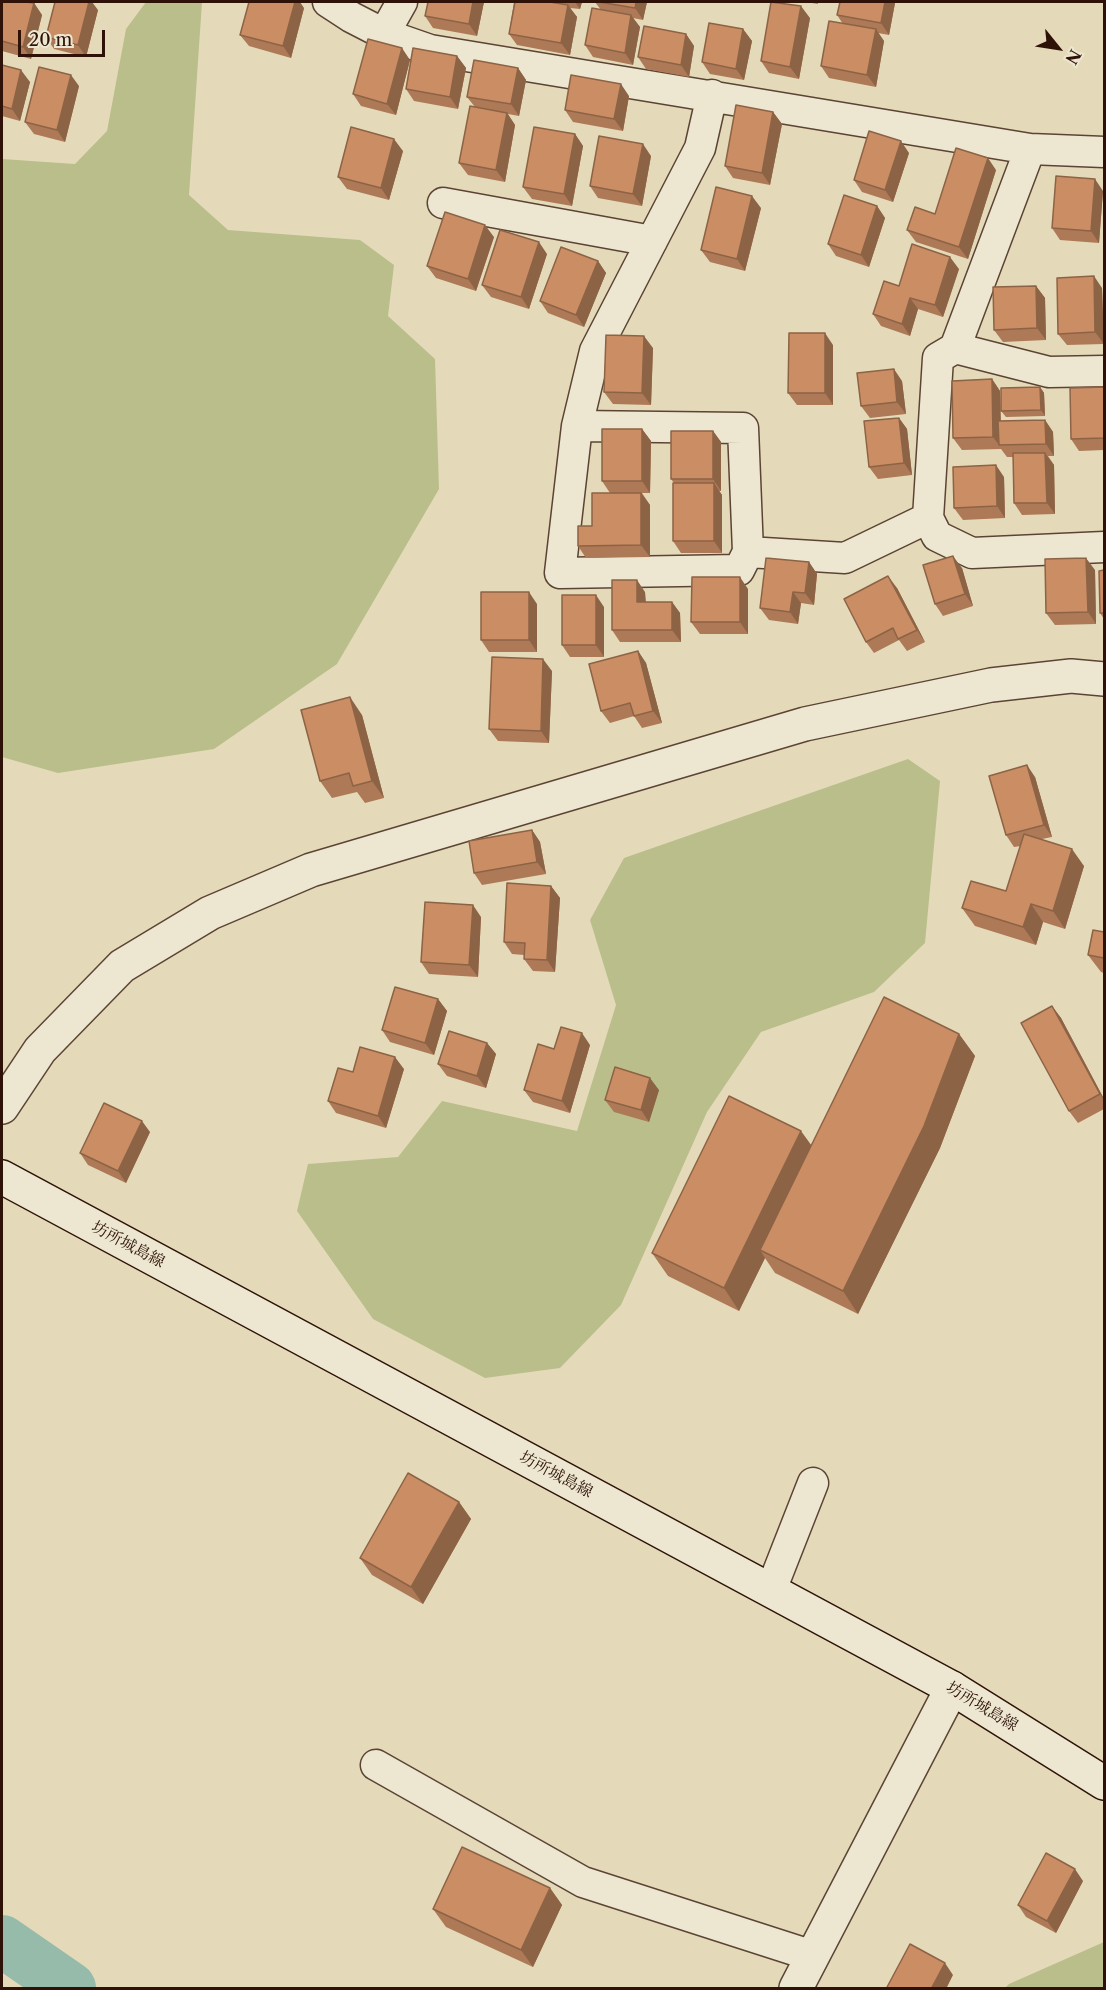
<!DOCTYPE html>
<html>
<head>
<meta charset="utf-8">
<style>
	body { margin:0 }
	#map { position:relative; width:1106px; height:1990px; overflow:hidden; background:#e4dab9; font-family:"Libre Caslon Text",serif }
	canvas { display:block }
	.frame { position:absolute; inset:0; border:3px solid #2e1207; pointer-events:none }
	.north { position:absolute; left:1028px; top:18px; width:60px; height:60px; -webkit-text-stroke:4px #ede7d2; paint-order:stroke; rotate:120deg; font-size:16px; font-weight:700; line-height:24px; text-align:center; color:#2e1207 }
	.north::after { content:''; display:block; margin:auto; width:21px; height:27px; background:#2e1207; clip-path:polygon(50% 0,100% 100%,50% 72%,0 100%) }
	.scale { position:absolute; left:18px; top:30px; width:87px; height:27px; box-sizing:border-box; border:3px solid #2e1207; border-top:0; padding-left:8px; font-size:18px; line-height:21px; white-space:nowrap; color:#2e1207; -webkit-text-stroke:4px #ede7d2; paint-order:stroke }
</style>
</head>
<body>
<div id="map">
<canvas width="1106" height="1990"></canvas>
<div class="frame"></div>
<div class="north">N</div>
<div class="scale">20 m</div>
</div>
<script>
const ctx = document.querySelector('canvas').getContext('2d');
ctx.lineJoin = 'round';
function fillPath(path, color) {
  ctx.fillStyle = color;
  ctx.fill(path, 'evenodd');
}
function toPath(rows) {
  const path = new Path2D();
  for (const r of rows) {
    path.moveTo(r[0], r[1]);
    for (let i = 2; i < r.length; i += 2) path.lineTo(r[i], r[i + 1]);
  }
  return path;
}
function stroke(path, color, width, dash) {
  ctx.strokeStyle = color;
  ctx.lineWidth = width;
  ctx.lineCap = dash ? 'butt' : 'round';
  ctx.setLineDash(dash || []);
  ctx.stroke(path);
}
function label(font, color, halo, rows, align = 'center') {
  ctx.font = font + ' "Libre Caslon Text","Noto Serif JP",serif';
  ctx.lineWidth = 4.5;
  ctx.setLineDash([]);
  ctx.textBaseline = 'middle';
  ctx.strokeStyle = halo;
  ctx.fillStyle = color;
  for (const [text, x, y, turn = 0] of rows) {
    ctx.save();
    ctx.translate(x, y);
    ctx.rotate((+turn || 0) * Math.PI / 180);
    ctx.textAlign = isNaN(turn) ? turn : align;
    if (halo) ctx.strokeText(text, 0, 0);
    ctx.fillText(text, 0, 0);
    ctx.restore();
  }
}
fillPath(toPath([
	[146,2,202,2,189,195,228,230,360,240,394,265,388,316,435,359,439,489,337,664,214,749,58,773,2,757,2,159,75,164,107,131,126,29],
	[908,759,940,781,925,943,874,992,761,1032,707,1112,621,1305,560,1368,485,1378,373,1319,297,1211,308,1164,398,1157,442,1101,577,1131,616,1005,590,920,624,858],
	[1104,1942,1104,1988,1005,1988,1009,1984]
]), '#babe8b');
stroke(toPath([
	[2,1941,70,1988]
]), '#97bbaa', 52);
const minor = toPath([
	[328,2,351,17,384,34,430,50,1030,149,1104,152],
	[384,34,402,2],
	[712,95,700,148,595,351,577,426,560,573,739,570,748,552,845,558,928,518],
	[1030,149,955,348,938,358,928,518,937,536,972,553,1104,547],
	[443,203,652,241],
	[955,348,1049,372,1104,371],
	[577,426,743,428,748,552],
	[771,1590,813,1483],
	[376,1765,583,1882,813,1956]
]);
const tertiary = toPath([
	[2,1107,40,1050,122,966,210,913,311,870,805,724,991,685,1071,676,1104,679],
	[796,1988,952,1688]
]);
const secondary = toPath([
	[2,1177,952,1688,1104,1783]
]);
stroke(minor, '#5c4434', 33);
stroke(tertiary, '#5c4434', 36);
stroke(secondary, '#2e1207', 36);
stroke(minor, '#ede7d2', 30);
stroke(tertiary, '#ede7d2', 33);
stroke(secondary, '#ede7d2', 33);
fillPath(toPath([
	[2,2,34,3,42,15,31,59,2,51],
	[484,2,477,36,433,28,425,16],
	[510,2,582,2,580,9,570,8,577,17,570,55,517,45,509,34,514,2],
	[595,2,647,2,643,20,633,18,640,27,633,65,593,57,585,45,601,10],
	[806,2,818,2,818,4],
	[840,2,894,2,895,3,889,35,878,33,884,41,876,87,829,78,821,66,843,24,837,15],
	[304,8,291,58,249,46,240,35],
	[98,10,86,57,54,49,46,37],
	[810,18,799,79,769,73,761,61],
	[743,29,752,41,744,80,710,74,702,62],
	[686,34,694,46,689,77,646,69,638,57],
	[457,56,466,68,458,109,414,101,406,89],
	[410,60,396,115,361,106,353,94],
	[2,65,30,82,20,121,2,116],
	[518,68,526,80,519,116,508,114,515,125,505,182,468,175,459,163,475,107,467,97],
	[79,86,65,142,34,134,25,122],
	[629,96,623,131,573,122,565,110],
	[773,112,782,124,770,185,733,178,725,166],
	[575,134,583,146,572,206,532,199,523,187],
	[403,151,389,200,347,189,338,177],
	[909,153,893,202,862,192,854,180],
	[651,156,642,206,598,198,590,186],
	[996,170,968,259,916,242,907,230,935,214],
	[1103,191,1099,243,1060,240,1052,228],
	[877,206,885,218,869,267,836,256,828,244],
	[761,208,745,271,710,262,701,250],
	[494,237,476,291,436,278,427,266],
	[547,254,529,309,491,297,482,285],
	[598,261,606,273,584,327,548,313,540,301],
	[959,269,943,317,918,309,910,336,881,326,873,314,899,286],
	[1036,286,1045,298,1046,340,1003,342,994,330],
	[1102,288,1104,344,1067,345,1058,334],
	[833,345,833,405,797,405,788,393],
	[653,348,651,405,613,404,604,392],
	[992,379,1000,391,1001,421,1045,420,1053,432,1054,456,1048,456,1054,465,1055,514,1022,515,1014,503,1013,457,1007,457,1001,449,962,450,953,438],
	[902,381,906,414,870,418,861,406],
	[1040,387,1044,393,1045,416,1006,417,1001,411],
	[1104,387,1104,450,1079,451,1071,439],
	[899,418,907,429,912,475,878,479,869,467],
	[642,429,651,441,650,493,642,493,650,505,650,557,586,558,578,546,592,526,610,493,602,481],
	[713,431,721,442,721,491,719,491,722,495,722,553,681,553,673,541,674,483,671,479],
	[1004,477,1005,518,963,520,954,508],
	[809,562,817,574,814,605,801,603,798,624,769,620,760,608],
	[962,568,973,606,943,616,935,604],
	[1095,570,1096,624,1055,625,1046,613],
	[1104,570,1104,619,1100,613],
	[897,588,925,642,907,651,899,640,874,653,866,642],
	[748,589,748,634,700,634,691,622],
	[645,592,646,602,672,602,680,613,681,642,620,642,612,630],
	[537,604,537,652,489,652,481,640],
	[604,607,604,657,570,657,562,645],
	[638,651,646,663,662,723,642,728,634,716,610,723,601,711],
	[552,671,549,743,498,741,489,729],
	[362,715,384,798,365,803,357,792,332,798,320,781],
	[1035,777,1052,837,1042,839,1084,866,1065,929,1043,922,1036,945,975,926,962,908,1006,891,1021,846,1014,847,1006,835],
	[532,830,540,842,546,874,482,885,474,873],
	[551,886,560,898,555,972,533,971,524,959,524,955,512,954,504,942],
	[481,917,478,977,429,974,421,962],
	[1104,932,1104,973,1101,972,1088,955],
	[438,999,447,1011,434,1055,390,1042,382,1030],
	[1052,1006,1061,1018,1104,1099,1104,1109,1078,1123,1069,1111],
	[959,1034,975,1056,940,1148,858,1314,775,1273,765,1258,739,1311,668,1276,652,1253,811,1145],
	[487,1043,496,1054,486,1088,447,1076,438,1064],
	[590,1045,570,1113,533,1102,524,1090],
	[404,1069,386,1128,336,1113,328,1101],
	[659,1090,649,1122,614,1112,605,1100],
	[150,1132,126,1183,88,1165,80,1153],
	[459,1502,471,1519,423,1604,372,1575,360,1558],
	[1083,1881,1056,1933,1026,1917,1018,1905],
	[550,1888,562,1905,533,1967,446,1927,433,1909]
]), '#ae7956');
fillPath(toPath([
	[89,2,92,2,98,10,86,57,78,45],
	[295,2,300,2,304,8,291,58,283,46],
	[473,2,484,2,477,36,469,24],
	[575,2,582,2,580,9],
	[636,2,647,2,643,20,635,8],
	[885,2,894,2,895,3,889,35,881,23],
	[34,3,42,15,31,59,23,47],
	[568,5,577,17,570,55,561,43],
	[801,6,810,18,799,79,790,67],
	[631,15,640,27,633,65,625,53],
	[743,29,752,41,744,80,736,69],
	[876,29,884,41,876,87,867,75],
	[686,34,694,46,689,77,681,65],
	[402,48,410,60,396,115,387,104],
	[457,56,466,68,458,109,450,97],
	[518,68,526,80,519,116,511,104],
	[21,70,30,82,20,121,12,109],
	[71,75,79,86,65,142,57,130],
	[621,84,629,96,623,131,614,119],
	[773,112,782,124,770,185,762,173],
	[507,113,515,125,505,182,496,170],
	[575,134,583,146,572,206,564,194],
	[394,139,403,151,389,200,381,188],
	[901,141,909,153,893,202,885,190],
	[643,144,651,156,642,206,633,194],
	[988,158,996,170,968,259,959,247],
	[1095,179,1103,191,1099,243,1091,231],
	[752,196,761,208,745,271,737,259],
	[877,206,885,218,869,267,861,255],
	[485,225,494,237,476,291,468,279],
	[539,242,547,254,529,309,521,297],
	[950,257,959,269,943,317,935,305],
	[598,261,606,273,584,327,576,315],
	[1094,276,1102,288,1104,344,1095,332],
	[1036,286,1045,298,1046,340,1037,328],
	[910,298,918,309,910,336,902,324],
	[825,333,833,345,833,405,825,393],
	[644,336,653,348,651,405,642,393],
	[894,369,902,381,906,414,897,402],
	[992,379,1000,391,1001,445,999,445,993,437],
	[1040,387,1044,393,1045,416,1041,410],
	[899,418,907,429,912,475,904,463],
	[1045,420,1053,432,1054,456,1046,444],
	[642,429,651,441,650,493,642,481],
	[713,431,721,442,721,491,713,479],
	[1045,453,1054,465,1055,514,1047,503],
	[996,465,1004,477,1005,518,997,506],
	[714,483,722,495,722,553,714,541],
	[641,493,650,505,650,557,641,545],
	[953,556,962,568,973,606,965,594],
	[1086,558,1095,570,1096,624,1088,612],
	[809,562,817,574,814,605,805,593],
	[888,576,897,588,925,642,917,630],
	[740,577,748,589,748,634,740,622],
	[637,580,645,592,646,614,637,602],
	[529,592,537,604,537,652,529,640],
	[793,592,801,603,798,624,790,612],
	[596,595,604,607,604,657,596,645],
	[672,602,680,613,681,642,672,630],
	[638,651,646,663,662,723,653,711],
	[543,659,552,671,549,743,541,731],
	[350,697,362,715,384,798,372,781],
	[1027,765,1035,777,1052,837,1044,825],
	[532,830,540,842,546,874,537,862],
	[1072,849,1084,866,1065,929,1053,911],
	[551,886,560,898,555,972,547,960],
	[1031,904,1043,922,1036,945,1023,927],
	[473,905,481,917,478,977,469,965],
	[438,999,447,1011,434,1055,425,1043],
	[1052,1006,1061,1018,1104,1099,1104,1100,1100,1094],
	[582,1033,590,1045,570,1113,562,1101],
	[959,1034,975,1056,940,1148,858,1314,843,1291],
	[487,1043,496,1054,486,1088,477,1076],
	[395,1057,404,1069,386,1128,378,1116],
	[650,1078,659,1090,649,1122,641,1110],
	[142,1121,150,1132,126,1183,118,1171],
	[801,1131,817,1153,760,1250,765,1258,739,1311,724,1288],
	[459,1502,471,1519,423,1604,411,1587],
	[1075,1869,1083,1881,1056,1933,1047,1921],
	[550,1888,562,1905,533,1967,521,1950],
	[945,1963,953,1975,946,1989,931,1989]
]), '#8d6346');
const building = toPath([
	[2,2,26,2,34,3,23,47,2,41,2,2],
	[55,2,89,2,78,45,46,37,55,2],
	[249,2,295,2,283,46,240,35,249,2],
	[428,2,473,2,469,24,425,16,428,2],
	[515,2,550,2,568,5,561,43,509,34,515,2],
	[599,2,636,2,635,8,599,2],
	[771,2,801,6,790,67,761,61,771,2],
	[840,2,885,2,881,23,837,15,840,2],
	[592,8,631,15,625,53,585,45,592,8],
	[829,21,876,29,867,75,821,66,829,21],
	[709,23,743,29,736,69,702,62,709,23],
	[644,26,686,34,681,65,638,57,644,26],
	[368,39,402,48,387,104,353,94,368,39],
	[413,48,457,56,450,97,406,89,413,48],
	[474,60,518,68,511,104,467,97,474,60],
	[2,65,21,70,12,109,2,106,2,65],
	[39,67,71,75,57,130,25,122,39,67],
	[571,75,621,84,614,119,565,110,571,75],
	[736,105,773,112,762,173,725,166,736,105],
	[470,106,507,113,496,170,459,163,470,106],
	[351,127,394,139,381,188,338,177,351,127],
	[534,127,575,134,564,194,523,187,534,127],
	[869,131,901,141,885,190,854,180,869,131],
	[599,136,643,144,633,194,590,186,599,136],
	[956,148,988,158,959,247,907,230,915,207,935,214,956,148],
	[1056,176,1095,179,1091,231,1052,228,1056,176],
	[716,187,752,196,737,259,701,250,716,187],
	[844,195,877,206,861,255,828,244,844,195],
	[445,212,485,225,468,279,427,266,445,212],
	[500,230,539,242,521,297,482,285,500,230],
	[912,244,950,257,935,305,910,298,902,324,873,314,884,281,899,286,912,244],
	[561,247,598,261,576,315,540,301,561,247],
	[1094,276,1095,332,1058,334,1057,278,1094,276],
	[1036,286,1037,328,994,330,993,287,1036,286],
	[789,333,825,333,825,393,788,393,789,333],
	[606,335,644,336,642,393,604,392,606,335],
	[894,369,897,402,861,406,857,373,894,369],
	[992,379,993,437,953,438,952,381,992,379],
	[1040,387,1041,410,1001,411,1001,388,1040,387],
	[1104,387,1104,438,1071,439,1070,388,1104,387],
	[899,418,904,463,869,467,864,421,899,418],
	[1045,420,1046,444,999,445,998,421,1045,420],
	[602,429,642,429,642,481,602,481,602,429],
	[671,431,713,431,713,479,671,479,671,431],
	[1013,453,1045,453,1047,503,1014,503,1013,453],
	[996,465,997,506,954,508,953,467,996,465],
	[673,483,714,483,714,541,673,541,673,483],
	[592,493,641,493,641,545,578,546,578,526,592,526,592,493],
	[953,556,965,594,935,604,923,565,953,556],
	[766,558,809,562,805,593,793,592,790,612,760,608,766,558],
	[1086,558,1088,612,1046,613,1045,559,1086,558],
	[1104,570,1104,613,1100,613,1099,571,1104,570],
	[888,576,917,630,898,639,893,628,866,642,844,599,888,576],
	[692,577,740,577,740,622,691,622,692,577],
	[612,580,637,580,637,602,672,602,672,630,612,630,612,580],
	[481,592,529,592,529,640,481,640,481,592],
	[562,595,596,595,596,645,562,645,562,595],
	[638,651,653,711,634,716,630,703,601,711,589,664,638,651],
	[492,657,543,659,541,731,489,729,492,657],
	[350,697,372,781,353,786,349,773,320,781,301,710,350,697],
	[1027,765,1044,825,1006,835,989,776,1027,765],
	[532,830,537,862,474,873,469,841,532,830],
	[1024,834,1072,849,1053,911,1031,904,1023,927,962,908,971,881,1006,891,1024,834],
	[507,883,551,886,547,960,524,959,525,943,504,942,507,883],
	[425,902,473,905,469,965,421,962,425,902],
	[1093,930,1104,932,1104,958,1088,955,1093,930],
	[395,987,438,999,425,1043,382,1030,395,987],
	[884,997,959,1034,924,1126,843,1291,760,1250,884,997],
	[1052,1006,1100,1094,1069,1111,1021,1023,1052,1006],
	[561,1027,582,1033,562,1101,524,1090,538,1044,554,1049,561,1027],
	[449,1031,487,1043,477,1076,438,1064,449,1031],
	[360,1047,395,1057,378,1116,328,1101,338,1068,353,1072,360,1047],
	[615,1067,650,1078,641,1110,605,1100,615,1067],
	[729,1096,801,1131,724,1288,652,1253,729,1096],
	[104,1103,142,1121,118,1171,80,1153,104,1103],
	[408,1473,459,1502,411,1587,360,1558,408,1473],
	[462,1847,550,1888,521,1950,433,1909,462,1847],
	[1046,1853,1075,1869,1047,1921,1018,1905,1046,1853],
	[910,1944,945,1963,931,1989,886,1989,910,1944]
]);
fillPath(building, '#ca8d64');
stroke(building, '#8d6346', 1.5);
label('16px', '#2e1207', '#ede7d2', [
	["坊所城島線",128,1245,28],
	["坊所城島線",556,1475,28],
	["坊所城島線",982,1707,31]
]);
</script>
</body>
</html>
